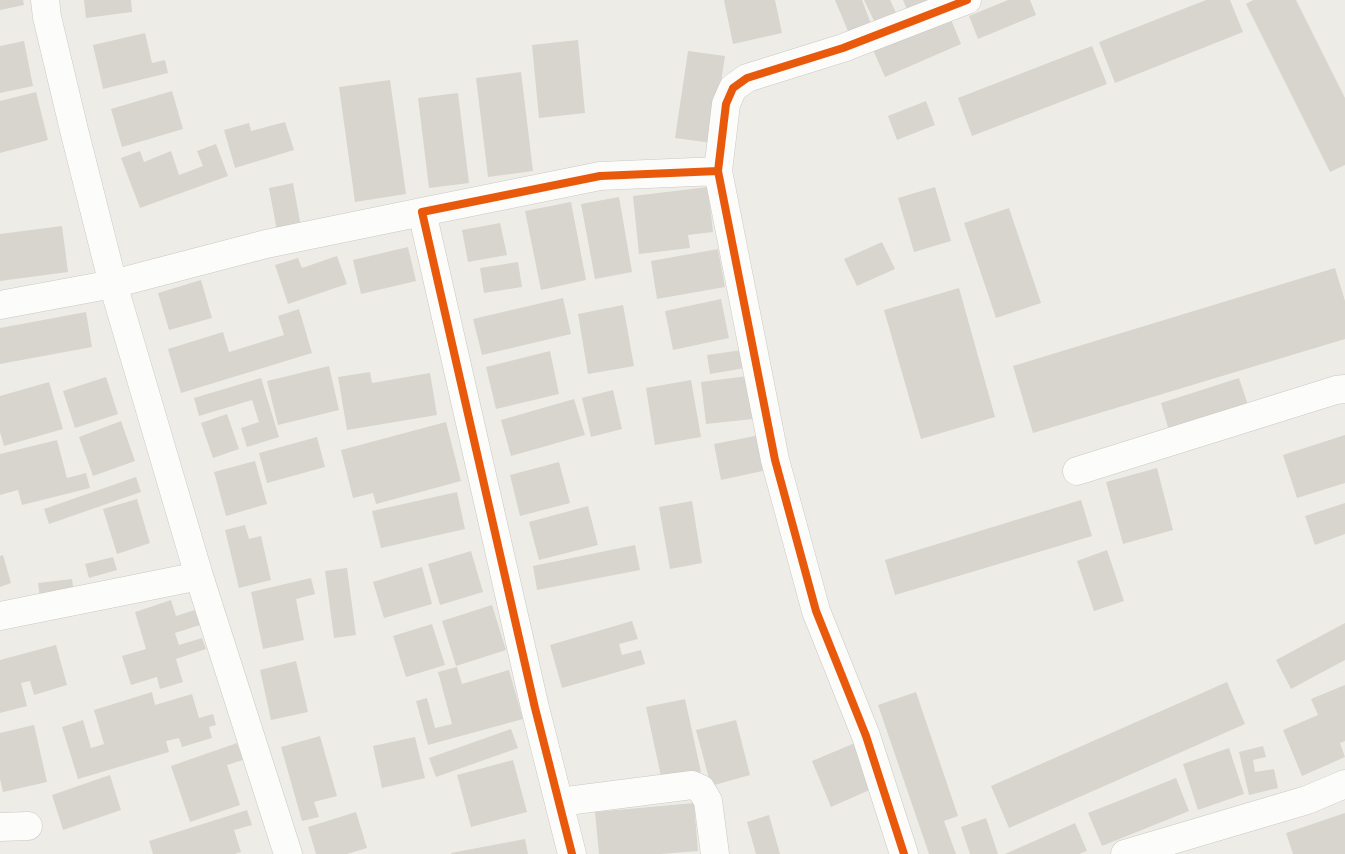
<!DOCTYPE html>
<html>
<head>
<meta charset="utf-8">
<style>
	body { margin:0 }
	canvas { display:block; background:#eeece6 }
</style>
</head>
<body>
<canvas width="1345" height="854"></canvas>
<script>
const ctx = document.querySelector('canvas').getContext('2d');
ctx.lineJoin = 'round';
function fillPath(path, color) {
  ctx.fillStyle = color;
  ctx.fill(path, 'evenodd');
}
function toPath(rows) {
  const path = new Path2D();
  for (const r of rows) {
    path.moveTo(r[0], r[1]);
    for (let i = 2; i < r.length; i += 2) path.lineTo(r[i], r[i + 1]);
  }
  return path;
}
function stroke(path, color, width, dash) {
  ctx.strokeStyle = color;
  ctx.lineWidth = width;
  ctx.lineCap = dash ? 'butt' : 'round';
  ctx.setLineDash(dash || []);
  ctx.stroke(path);
}
fillPath(toPath([
	[0,0,23,0,24,5,0,10],
	[84,0,131,0,132,12,86,18],
	[724,0,775,0,782,33,733,44],
	[835,0,862,0,874,32,852,41],
	[864,0,890,0,898,17,877,27],
	[903,0,943,0,910,17],
	[1008,0,1030,0,1036,15,978,39,969,16],
	[1206,0,1230,0,1243,32,1115,83,1099,42],
	[1253,0,1296,0,1345,98,1345,165,1330,172,1246,4],
	[950,17,961,44,885,77,873,50],
	[145,33,152,63,165,60,168,73,103,89,93,45],
	[578,40,585,113,539,118,532,45],
	[24,41,33,86,0,93,0,46],
	[1092,46,1107,84,972,136,958,98],
	[688,51,725,56,712,143,675,138],
	[521,72,533,171,488,177,476,78],
	[390,80,406,194,355,202,339,87],
	[172,91,183,129,122,147,111,109],
	[36,92,48,140,0,153,0,101],
	[458,93,469,183,429,188,418,98],
	[926,101,935,125,897,140,888,116],
	[285,122,294,150,235,168,224,130,249,123,251,131],
	[216,144,228,176,140,208,121,158,140,151,144,162,171,151,179,175,203,166,197,151],
	[293,183,301,227,277,231,269,188],
	[708,187,713,232,688,235,690,248,639,254,633,196],
	[935,187,951,241,914,252,898,198],
	[619,197,632,272,595,279,581,204],
	[571,202,586,280,541,290,525,211],
	[1009,208,1041,303,996,318,964,223],
	[500,223,507,255,468,262,462,230],
	[62,226,68,272,0,281,0,234],
	[882,242,895,269,857,286,844,259],
	[408,247,416,281,361,294,353,260],
	[718,249,725,287,657,299,651,261],
	[337,256,347,284,288,304,275,265,298,258,302,268],
	[518,262,522,287,484,293,480,268],
	[1335,268,1345,301,1345,339,1033,433,1013,366],
	[201,280,212,318,169,330,158,293],
	[959,288,995,417,921,439,884,310],
	[563,298,571,334,482,355,473,319],
	[721,299,729,338,673,350,665,311],
	[623,305,634,366,588,374,578,314],
	[299,309,312,353,181,393,168,349,223,332,229,352,284,335,278,316],
	[86,312,92,347,0,364,0,328],
	[742,350,745,368,710,374,707,355],
	[550,351,559,394,496,409,486,367],
	[329,366,339,410,278,425,267,381],
	[370,372,372,383,430,373,437,415,347,430,338,377],
	[748,376,753,419,706,424,701,382],
	[106,377,118,414,75,428,63,391],
	[261,378,279,437,247,447,241,428,259,422,252,400,199,416,194,398],
	[1239,378,1248,405,1169,431,1161,403],
	[691,380,701,437,655,445,646,388],
	[49,382,63,429,4,446,0,432,0,396],
	[613,390,622,429,591,437,582,398],
	[574,399,585,435,511,456,501,420],
	[227,414,239,449,213,458,201,423],
	[121,421,135,461,93,476,79,437],
	[446,422,461,481,376,504,373,493,353,498,341,450],
	[760,435,767,470,721,480,714,444],
	[1345,435,1345,483,1297,498,1283,455],
	[317,437,325,467,267,483,259,453],
	[57,440,67,478,86,473,90,488,22,505,18,490,0,495,0,454],
	[255,461,267,504,226,516,214,472],
	[559,462,570,503,520,516,510,475],
	[1157,468,1173,530,1123,544,1106,482],
	[136,477,141,492,49,524,44,509],
	[457,492,465,529,381,548,372,511],
	[137,499,150,543,117,554,103,509],
	[1081,500,1092,536,895,595,885,560],
	[692,501,702,563,670,569,659,507],
	[1345,503,1345,534,1315,545,1305,516],
	[588,506,598,545,539,560,529,522],
	[245,525,249,539,261,536,271,580,239,588,225,530],
	[635,545,640,570,537,590,533,566],
	[1107,550,1124,601,1094,611,1077,561],
	[471,551,483,592,440,605,428,564],
	[3,555,11,583,0,587,0,556],
	[113,557,117,570,89,578,85,564],
	[422,567,432,604,384,618,373,582],
	[347,568,356,635,334,638,325,571],
	[311,578,315,594,296,599,304,640,263,649,251,592],
	[72,579,74,594,40,598,38,583],
	[171,600,176,616,195,610,200,625,175,633,179,645,202,638,206,649,176,659,183,682,160,689,157,677,131,685,122,656,146,649,135,612],
	[492,605,506,650,456,666,442,621],
	[632,621,638,639,619,644,622,655,641,650,645,664,562,688,550,645],
	[1345,623,1345,660,1291,689,1276,660],
	[432,624,445,665,406,677,393,636],
	[56,645,67,685,34,695,30,681,21,683,27,706,0,713,0,660],
	[296,661,308,712,271,720,260,670],
	[457,667,462,684,509,670,523,719,428,745,416,701,427,698,435,728,452,724,438,672],
	[1227,682,1245,724,1009,828,991,786],
	[1345,685,1345,741,1340,743,1345,757,1302,776,1283,730,1318,715,1311,699],
	[152,692,155,705,192,694,199,718,213,714,216,725,209,727,212,738,182,747,179,738,166,741,169,752,78,779,62,727,83,720,91,748,104,744,94,710],
	[916,692,958,816,944,821,956,854,929,854,878,705],
	[685,699,701,772,662,781,646,707],
	[736,720,750,775,711,786,696,730],
	[34,725,47,782,3,792,0,779,0,733],
	[511,729,518,748,436,777,429,758],
	[320,736,337,796,314,802,319,817,302,821,281,747],
	[415,737,425,778,382,788,373,746],
	[237,743,243,760,227,765,240,805,190,822,171,766],
	[855,743,874,788,831,807,812,761],
	[1263,746,1266,757,1253,760,1255,772,1274,769,1278,788,1249,795,1239,752],
	[1229,748,1244,794,1198,810,1183,764],
	[513,760,527,812,471,827,457,775],
	[110,775,121,810,63,830,52,795],
	[1176,778,1189,811,1102,846,1088,813],
	[694,803,698,851,660,854,599,854,595,812],
	[247,810,252,825,234,830,241,852,235,854,153,854,149,841],
	[356,812,367,848,347,854,316,854,308,827],
	[1345,813,1345,854,1293,854,1286,833],
	[769,815,780,854,756,854,747,822],
	[986,818,998,854,970,854,961,827],
	[1075,823,1087,851,1079,854,1005,854],
	[525,839,528,854,451,854,451,853]
]), '#d7d5ce');
const minor = toPath([
	[45,0,47,17,74,130,113,284,199,576,288,854],
	[0,305,113,284,266,244,422,212],
	[1077,471,1336,390,1345,389],
	[0,616,199,576],
	[559,802,692,785,701,789,708,801,715,854],
	[0,827,28,826],
	[572,854,535,708,422,212,600,176,718,171],
	[904,854,866,736,816,611,775,460,718,171,726,104,733,88,747,78,843,48,967,0],
	[1125,854,1307,800,1345,784]
]);
stroke(minor, '#cac8c2', 29);
stroke(minor, '#fcfcfb', 28);
stroke(toPath([
	[572,854,535,708,422,212,600,176,718,171],
	[904,854,866,736,816,611,775,460,718,171,726,104,733,88,747,78,843,48,967,0]
]), '#e8590c', 8);
</script>
</body>
</html>
